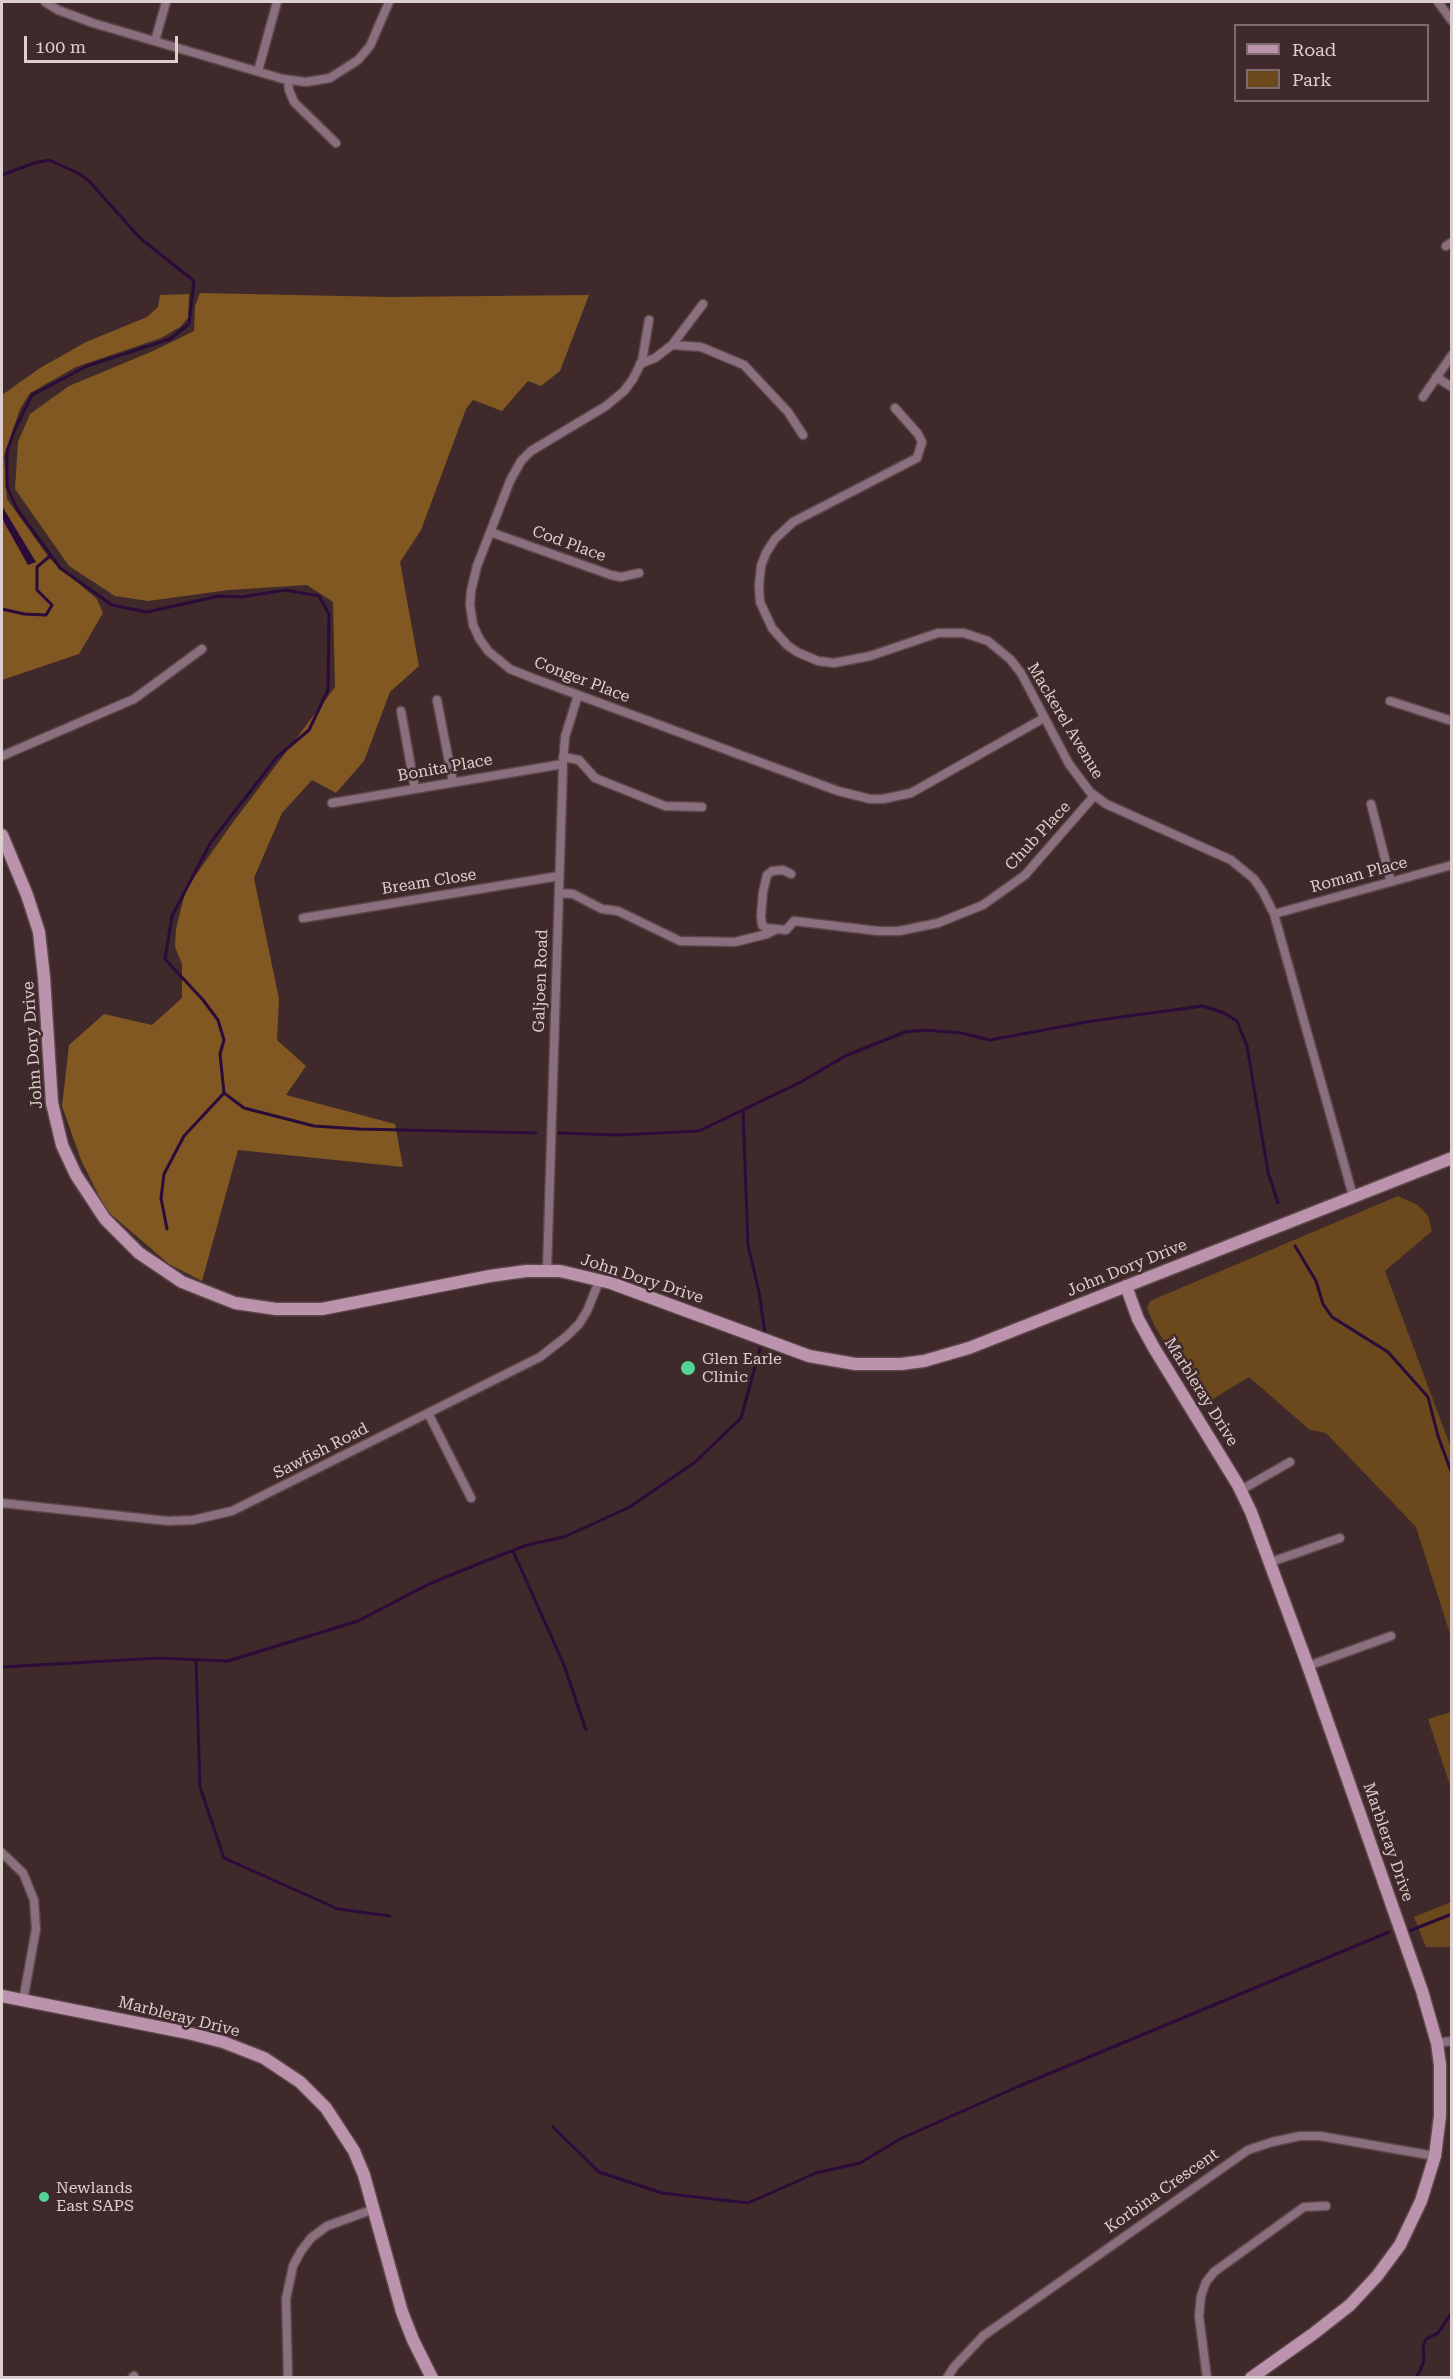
<!DOCTYPE html>
<html>
<head>
<meta charset="utf-8">
<style>
	body { margin:0 }
	#map { position:relative; width:1453px; height:2379px; overflow:hidden; background:#3f292b; font-family:"Roboto Serif",serif }
	canvas { display:block }
	.frame { position:absolute; inset:0; border:3px solid #ddcecf; pointer-events:none }
	.legend { position:absolute; left:1234px; top:24px; width:195px; height:78px; box-sizing:border-box; background:#3f292b; border:2px solid #7e6b6d; margin:0; padding:8px 10px; list-style:none; font-size:18px; color:#ddcecf }
	.legend li { display:flex; align-items:center; gap:12px; height:30px }
	.legend b { width:30px; border:2px solid #7e6b6d }
	.scale { position:absolute; left:24px; top:36px; width:154px; height:27px; box-sizing:border-box; border:3px solid #ddcecf; border-top:0; padding-left:8px; font-size:18px; line-height:21px; white-space:nowrap; color:#ddcecf; -webkit-text-stroke:4px #3f292b; paint-order:stroke }
</style>
</head>
<body>
<div id="map">
<canvas width="1453" height="2379"></canvas>
<div class="frame"></div>
<ul class="legend">
<li><b style="height:8px;background:#bc93ac"></b>Road</li>
<li><b style="height:16px;background:#6b491c"></b>Park</li>
</ul>
<div class="scale">100 m</div>
</div>
<script>
const ctx = document.querySelector('canvas').getContext('2d');
ctx.lineJoin = 'round';
function fillPath(path, color) {
  ctx.fillStyle = color;
  ctx.fill(path, 'evenodd');
}
function toPath(rows) {
  const path = new Path2D();
  for (const r of rows) {
    path.moveTo(r[0], r[1]);
    for (let i = 2; i < r.length; i += 2) path.lineTo(r[i], r[i + 1]);
  }
  return path;
}
function stroke(path, color, width, dash) {
  ctx.strokeStyle = color;
  ctx.lineWidth = width;
  ctx.lineCap = dash ? 'butt' : 'round';
  ctx.setLineDash(dash || []);
  ctx.stroke(path);
}
function label(font, color, halo, rows, align = 'center') {
  ctx.font = font + ' "Roboto Serif",serif';
  ctx.lineWidth = 5;
  ctx.setLineDash([]);
  ctx.textBaseline = 'middle';
  ctx.strokeStyle = halo;
  ctx.fillStyle = color;
  for (const [text, x, y, turn = 0] of rows) {
    ctx.save();
    ctx.translate(x, y);
    ctx.rotate((+turn || 0) * Math.PI / 180);
    ctx.textAlign = isNaN(turn) ? turn : align;
    if (halo) ctx.strokeText(text, 0, 0);
    ctx.fillText(text, 0, 0);
    ctx.restore();
  }
}
fillPath(toPath([
	[1398,1196,1418,1205,1428,1216,1432,1231,1385,1271,1451,1448,1451,1637,1416,1527,1326,1433,1310,1430,1249,1377,1203,1405,1154,1325,1147,1308,1150,1301],
	[1451,1712,1452,1712,1451,1788,1428,1719],
	[1451,1902,1451,1947,1426,1947,1414,1917]
]), '#6b491c');
fillPath(toPath([
	[200,293,390,297,589,295,560,371,541,386,528,381,502,411,473,400,466,409,421,530,400,562,419,666,390,692,364,761,336,793,312,780,282,813,254,878,279,999,277,1040,306,1066,286,1095,395,1124,403,1167,238,1150,202,1281,169,1264,106,1210,81,1160,62,1106,69,1045,104,1014,152,1025,182,998,182,964,175,947,176,929,186,889,231,825,335,687,333,602,307,585,229,590,148,601,115,596,69,566,15,489,18,442,30,414,69,386,153,351,194,331,195,306],
	[189,294,188,318,180,327,161,338,76,367,30,393,20,409,4,456,7,499,50,559,97,599,103,613,79,654,2,680,2,395,40,368,86,342,147,317,158,307,160,295]
]), '#815822');
fillPath(toPath([
	[2,506,36,562,28,565,5,524,2,516]
]), '#2a0b39');
stroke(toPath([
	[2,175,34,163,49,160,78,173,89,181,140,238,194,281,189,324,170,339,87,366,32,395,15,429,7,451,7,487,17,509,60,568,112,605,147,612,219,596,242,597,285,590,319,596,329,614,328,690,309,730,277,757,211,842,172,916,165,959,203,1000,218,1020,224,1040,220,1054,224,1093,244,1108,314,1126,359,1129,536,1133],
	[2,609,24,614,46,615,52,605,37,590,37,567,50,556],
	[743,1110,748,1245,759,1292,765,1333],
	[559,1133,619,1135,699,1131,801,1082,845,1056,905,1032,925,1030,961,1033,990,1040,1092,1021,1203,1006,1224,1013,1237,1021,1247,1046,1268,1172,1278,1203],
	[167,1229,161,1198,164,1174,184,1136,224,1093],
	[1295,1246,1316,1281,1323,1304,1332,1317,1388,1352,1428,1397,1438,1436,1452,1474],
	[513,1551,564,1665,586,1730],
	[196,1660,200,1787,224,1858,338,1909,390,1916],
	[2,1667,159,1658,228,1661,358,1621,429,1584,483,1562,527,1545,564,1537,628,1508,694,1463,741,1418,760,1349],
	[1409,1931,1452,1914],
	[553,2127,599,2172,662,2193,748,2203,816,2173,860,2163,900,2139,1017,2087,1389,1932],
	[1415,2378,1419,2373,1424,2361,1423,2347,1426,2339,1438,2333,1452,2312]
]), '#2a0b39', 3);
const street = toPath([
	[45,2,58,10,93,23,283,79,306,82,330,78,358,60,370,46,389,2],
	[1438,2,1452,21],
	[155,41,166,2],
	[258,71,277,2],
	[288,80,289,90,294,102,336,143],
	[1446,246,1452,242],
	[649,320,642,361,633,379,624,391,606,406,531,451,521,461,510,481,477,566,471,591,470,605,473,625,479,638,488,651,510,669,535,679,838,791,870,799,883,799,911,793,1044,718],
	[672,345,701,347,744,365,788,412,803,435],
	[640,364,655,358,672,345,703,304],
	[1436,377,1452,387],
	[1423,397,1452,355],
	[895,408,918,434,922,442,917,458,793,522,775,539,766,553,761,566,759,586,760,602,772,628,787,645,797,652,818,661,834,663,870,656,938,633,964,633,988,641,1010,659,1021,673,1069,764,1090,792,1106,804,1231,860,1254,879,1263,892,1274,914,1353,1196],
	[490,532,611,575,621,577,639,573],
	[437,700,453,782],
	[1390,701,1452,721],
	[401,711,415,789],
	[2,756,134,699,202,649],
	[563,757,579,760,595,778,665,806,702,807],
	[332,803,563,764],
	[1371,804,1391,882],
	[791,874,783,870,772,871,767,875,763,892,761,916,762,925,766,928,786,930,794,921,878,931,899,931,938,923,983,905,1025,875,1094,796],
	[559,893,573,894,602,909,618,911,680,941,735,942,767,934,775,930],
	[1274,914,1452,865],
	[303,918,559,876],
	[547,1270,563,764,565,737,578,695],
	[428,1413,471,1498],
	[1241,1490,1290,1462],
	[2,1503,168,1521,193,1520,232,1511,540,1357,567,1336,579,1324,587,1311,600,1279],
	[1271,1562,1340,1538],
	[1308,1666,1391,1636],
	[2,1853,23,1873,34,1900,36,1929,23,2001],
	[1437,2043,1452,2041],
	[132,2378,134,2376],
	[288,2378,286,2299,293,2266,301,2251,311,2238,327,2226,374,2209],
	[947,2378,954,2367,983,2336,1248,2150,1272,2142,1300,2136,1320,2136,1435,2156],
	[1207,2378,1199,2316,1201,2296,1206,2282,1214,2272,1304,2207,1326,2206]
]);
const secondary = toPath([
	[2,835,27,895,39,932,44,977,52,1103,62,1145,76,1175,105,1219,139,1253,182,1282,235,1303,276,1309,322,1309,490,1276,526,1271,560,1271,611,1283,809,1356,855,1364,901,1364,924,1361,969,1348,1452,1158],
	[1126,1286,1138,1319,1154,1348,1238,1485,1251,1512,1308,1666,1422,1991,1437,2043,1440,2065,1440,2116,1435,2156,1421,2201,1400,2245,1377,2276,1350,2305,1313,2334,1251,2378],
	[2,1996,188,2033,223,2042,264,2058,300,2082,326,2108,354,2151,364,2175,402,2312,413,2340,432,2378]
]);
stroke(street, '#5b4749', 11);
stroke(secondary, '#5b4749', 15);
stroke(street, '#8a707f', 8);
stroke(secondary, '#bc93ac', 12);
for (const [x, y, r, color] of [
	[688,1368,8,"#54d396"],
	[44,2197,6,"#54d396"]
]) {
  const dot = new Path2D();
  dot.arc(x, y, r, 0, 2 * Math.PI);
  ctx.fillStyle = color;
  ctx.fill(dot);
  stroke(dot, '#3f292b', 2);
}
label('16px', '#ddcecf', '#3f292b', [
	["Cod Place",569,544,20],
	["Conger Place",582,680,21],
	["Mackerel Avenue",1065,721,59],
	["Bonita Place",445,768,-10],
	["Chub Place",1038,836,-47],
	["Roman Place",1359,875,-15],
	["Bream Close",429,882,-9],
	["Galjoen Road",541,981,-88],
	["John Dory Drive",33,1045,-94],
	["John Dory Drive",1127,1268,-22],
	["John Dory Drive",642,1279,18],
	["Marbleray Drive",1201,1392,58],
	["Sawfish Road",321,1451,-27],
	["Marbleray Drive",1388,1842,71],
	["Marbleray Drive",179,2017,14],
	["Korbina Crescent",1162,2191,-35]
]);
label('16px', '#ddcecf', '#3f292b', [
	["Glen Earle",702,1359],
	["Clinic",702,1377],
	["Newlands",56,2188],
	["East SAPS",56,2206]
], 'left');
</script>
</body>
</html>
